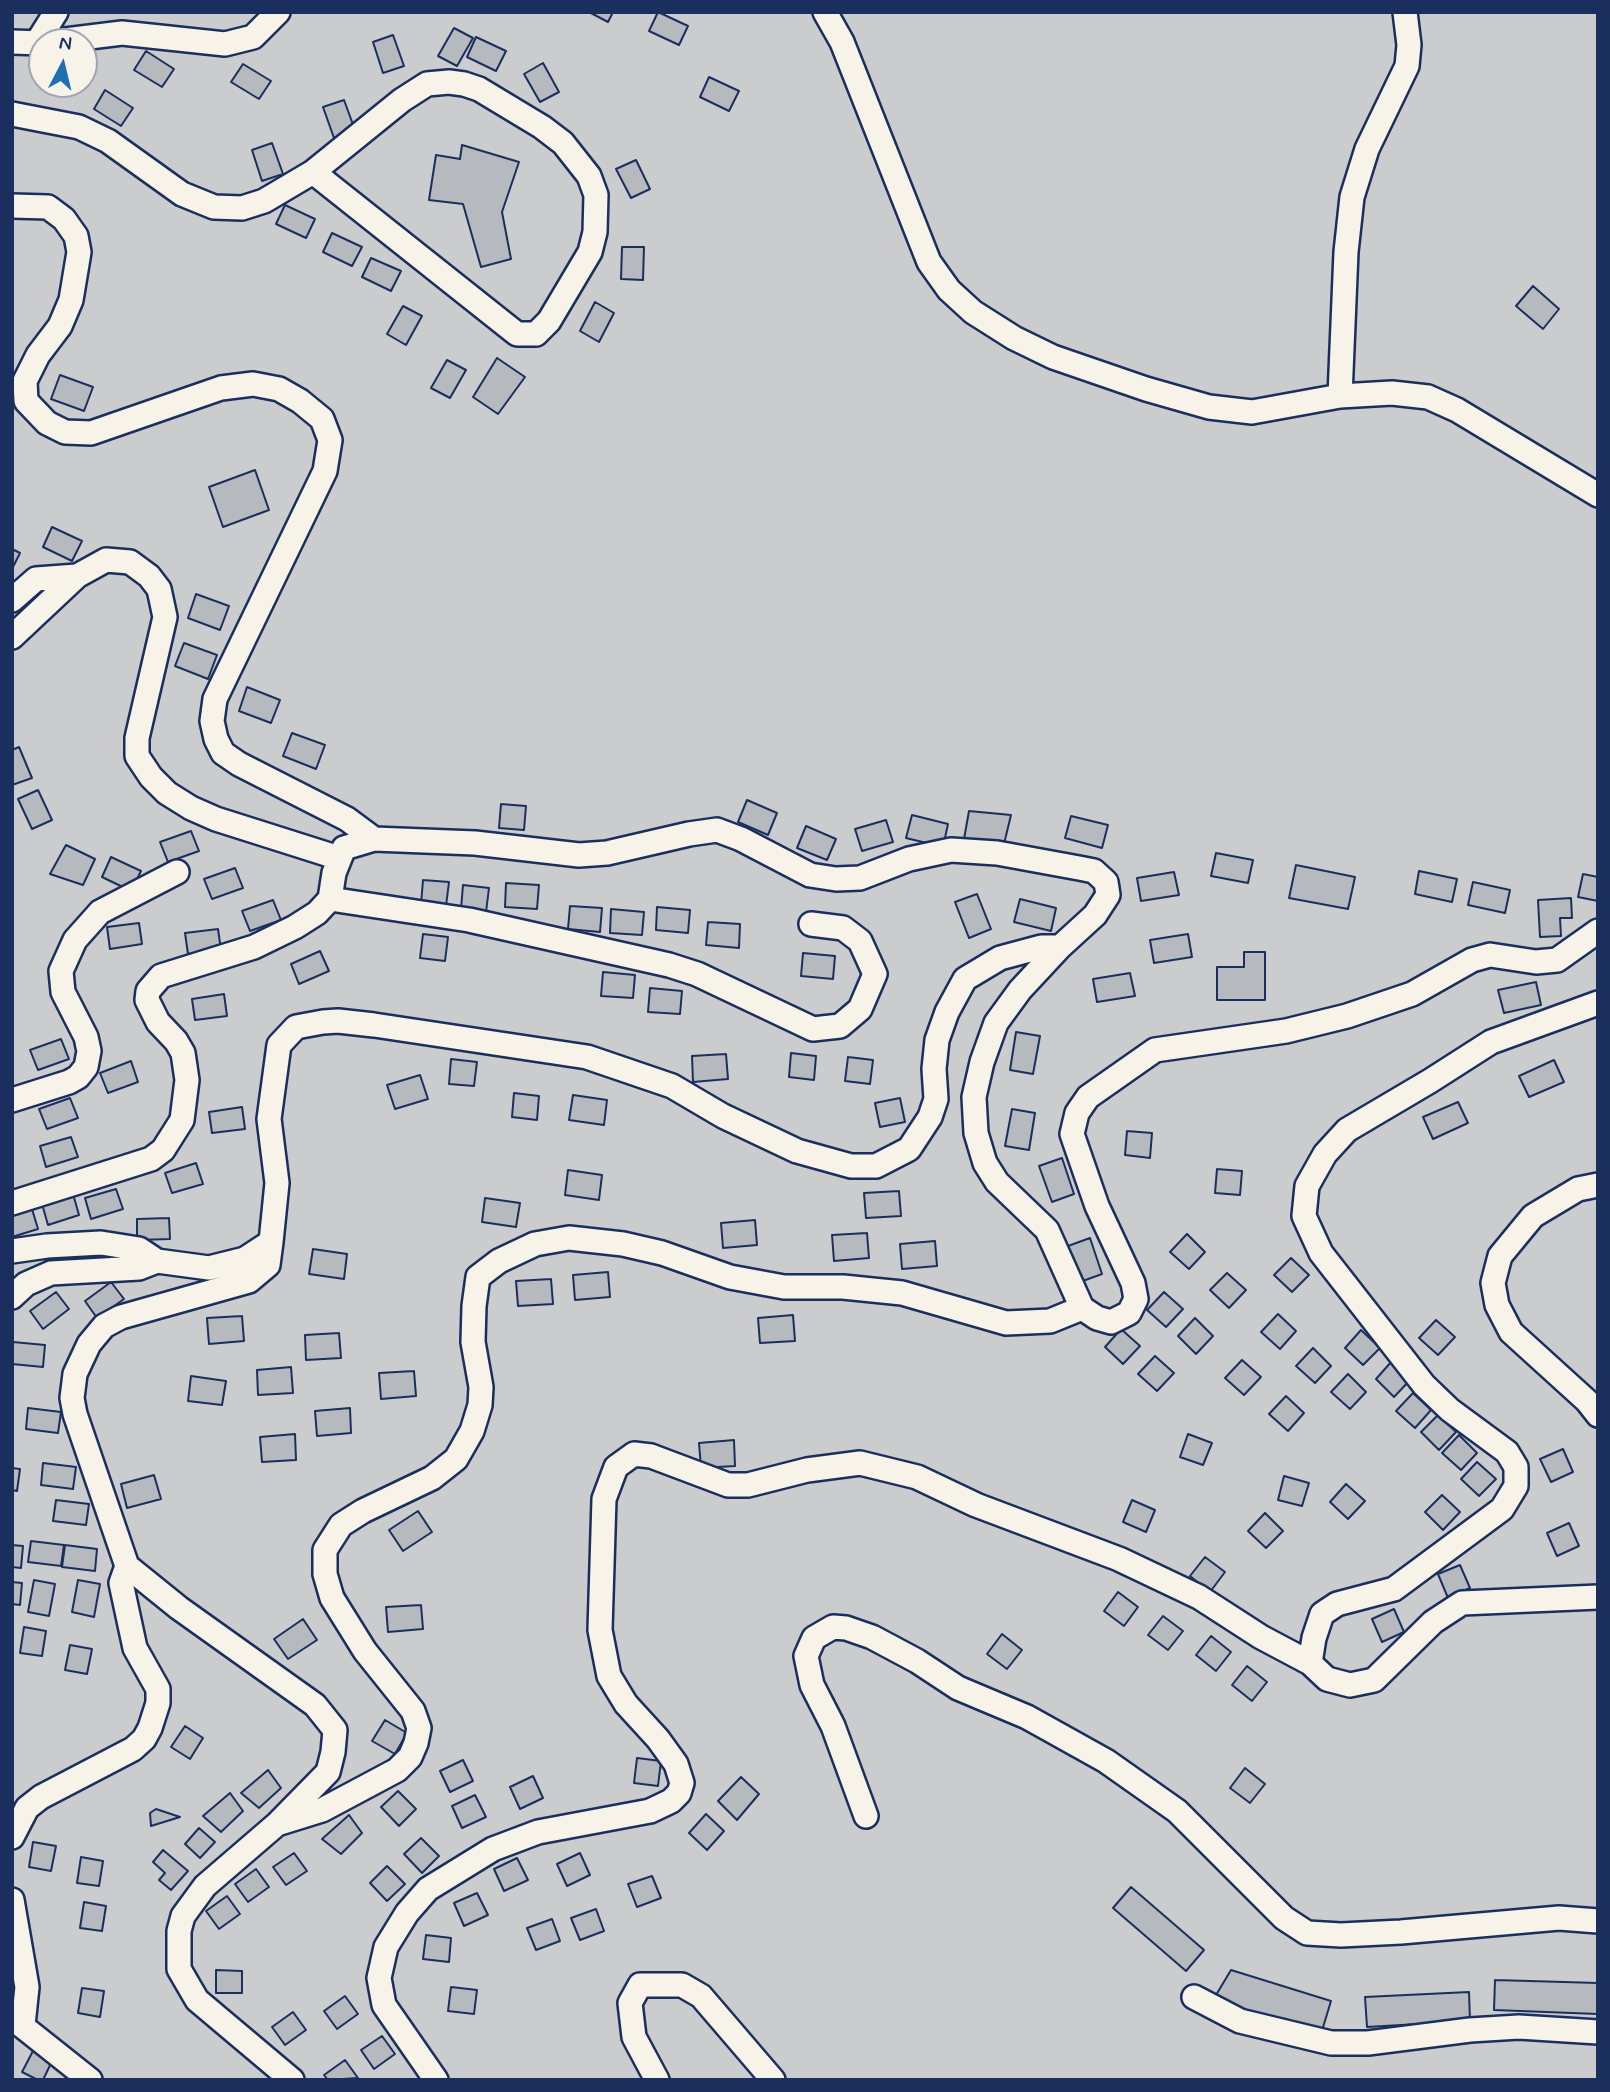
<!DOCTYPE html>
<html>
<head>
<meta charset="utf-8">
<style>
	body { margin:0 }
	#map { position:relative; width:1610px; height:2092px; overflow:hidden; background:#eae7e0; font-family:Mynerve,sans-serif }
	canvas { display:block }
	.frame { position:absolute; inset:0; border:14px solid #1b2f5e; pointer-events:none }
	.north { position:absolute; left:28px; top:28px; width:70px; height:70px; box-sizing:border-box; background:#f7f3e8; border:2px solid #9fa5b1; border-radius:50%; rotate:7deg; font-size:19px; font-weight:700; line-height:28px; text-align:center; color:#1b2f5e }
	.north::after { content:''; display:block; margin:auto; width:24px; height:32px; background:#1f6fb2; clip-path:polygon(50% 0,100% 100%,50% 72%,0 100%) }
</style>
</head>
<body>
<div id="map">
<canvas width="1610" height="2092"></canvas>
<div class="frame"></div>
<div class="north">N</div>
</div>
<script>
const ctx = document.querySelector('canvas').getContext('2d');
ctx.lineJoin = 'round';
function fillPath(path, color) {
  ctx.fillStyle = color;
  ctx.fill(path, 'evenodd');
}
function toPath(rows) {
  const path = new Path2D();
  for (const r of rows) {
    path.moveTo(r[0], r[1]);
    for (let i = 2; i < r.length; i += 2) path.lineTo(r[i], r[i + 1]);
  }
  return path;
}
function stroke(path, color, width, dash) {
  ctx.strokeStyle = color;
  ctx.lineWidth = width;
  ctx.lineCap = dash ? 'butt' : 'round';
  ctx.setLineDash(dash || []);
  ctx.stroke(path);
}
fillPath(toPath([
	[12,12,1598,12,1598,2080,12,2080],
	[42,42,84,42,84,84,42,84]
]), '#cbcccd');
const building = toPath([
	[589,12,613,12,608,22,589,12],
	[658,12,688,26,679,45,649,31,658,12],
	[454,28,473,38,457,66,438,56,454,28],
	[393,35,404,66,383,73,373,42,393,35],
	[476,37,506,51,496,71,467,57,476,37],
	[146,51,174,69,162,87,134,70,146,51],
	[543,63,559,92,540,102,524,74,543,63],
	[243,64,271,81,259,99,231,82,243,64],
	[709,77,739,91,729,111,700,97,709,77],
	[105,90,133,108,121,126,94,109,105,90],
	[344,100,355,130,334,138,323,107,344,100],
	[272,143,283,174,262,181,252,150,272,143],
	[462,145,519,162,502,212,511,259,481,267,463,204,429,200,436,155,460,159,462,145],
	[636,160,650,189,631,198,616,169,636,160],
	[285,205,315,219,306,238,276,224,285,205],
	[332,233,362,247,352,266,323,252,332,233],
	[622,247,644,247,643,280,621,279,622,247],
	[371,258,401,271,391,291,362,277,371,258],
	[1533,286,1559,309,1543,329,1516,306,1533,286],
	[595,302,614,313,599,342,580,331,595,302],
	[403,306,422,316,406,345,387,334,403,306],
	[497,358,525,377,498,414,473,397,497,358],
	[447,360,466,370,450,398,431,388,447,360],
	[60,375,93,387,84,411,51,399,60,375],
	[255,470,269,510,223,527,209,487,255,470],
	[52,527,82,541,72,561,43,547,52,527],
	[12,549,20,553,12,569,12,549],
	[196,594,229,606,220,630,188,618,196,594],
	[184,643,217,655,208,679,175,666,184,643],
	[247,687,280,700,271,723,239,711,247,687],
	[292,733,325,745,316,769,283,756,292,733],
	[19,747,32,778,12,785,12,750,19,747],
	[38,790,52,820,32,829,18,799,38,790],
	[747,800,777,813,768,835,738,822,747,800],
	[501,804,526,806,524,830,499,828,501,804],
	[969,811,1011,815,1004,844,964,839,969,811],
	[912,815,948,824,943,847,906,838,912,815],
	[1071,816,1108,825,1102,848,1065,838,1071,816],
	[886,820,893,842,862,851,855,829,886,820],
	[806,826,836,839,827,860,797,848,806,826],
	[191,831,199,851,168,862,160,842,191,831],
	[66,845,95,859,83,885,50,874,66,845],
	[1216,853,1253,860,1248,883,1211,876,1216,853],
	[111,857,141,871,131,891,102,877,111,857],
	[1296,865,1355,877,1348,909,1289,898,1296,865],
	[235,868,243,888,212,899,204,879,235,868],
	[1419,871,1457,879,1452,902,1415,894,1419,871],
	[1174,872,1179,895,1141,901,1137,878,1174,872],
	[1583,874,1598,877,1598,901,1578,897,1583,874],
	[423,880,449,882,446,906,421,904,423,880],
	[1473,882,1510,890,1505,913,1468,905,1473,882],
	[506,883,539,885,537,909,505,907,506,883],
	[463,885,489,888,486,912,461,909,463,885],
	[977,894,991,929,969,938,955,902,977,894],
	[1571,898,1572,918,1560,918,1561,936,1540,937,1538,900,1571,898],
	[1020,899,1056,908,1051,931,1014,922,1020,899],
	[273,900,281,920,250,931,242,911,273,900],
	[570,906,602,908,600,932,568,929,570,906],
	[657,907,690,910,688,933,656,930,657,907],
	[611,909,644,912,642,935,610,933,611,909],
	[708,922,740,924,739,948,706,945,708,922],
	[139,923,142,944,110,949,107,927,139,923],
	[218,929,221,950,188,954,185,933,218,929],
	[423,934,448,937,445,961,420,958,423,934],
	[1188,934,1192,957,1154,963,1150,940,1188,934],
	[320,951,329,971,299,984,291,964,320,951],
	[1244,952,1265,952,1265,1000,1217,1000,1217,967,1244,967,1244,952],
	[803,953,835,956,833,979,801,976,803,953],
	[603,972,635,975,633,998,601,996,603,972],
	[1130,973,1135,996,1097,1002,1093,979,1130,973],
	[1536,982,1541,1005,1504,1013,1498,990,1536,982],
	[650,988,682,991,680,1014,648,1012,650,988],
	[224,994,227,1016,195,1020,192,999,224,994],
	[1016,1032,1040,1036,1033,1074,1010,1070,1016,1032],
	[61,1039,69,1059,38,1070,30,1050,61,1039],
	[791,1053,816,1056,814,1080,789,1077,791,1053],
	[726,1054,728,1079,693,1082,692,1056,726,1054],
	[848,1057,873,1060,870,1084,845,1081,848,1057],
	[451,1059,477,1062,474,1086,449,1084,451,1059],
	[1554,1060,1564,1082,1529,1097,1519,1076,1554,1060],
	[131,1061,138,1082,108,1093,100,1073,131,1061],
	[420,1075,428,1099,395,1109,387,1085,420,1075],
	[514,1093,539,1096,537,1120,512,1117,514,1093],
	[573,1095,607,1100,604,1125,569,1120,573,1095],
	[70,1098,78,1118,47,1129,39,1109,70,1098],
	[900,1098,905,1122,880,1127,875,1103,900,1098],
	[1458,1102,1468,1123,1433,1139,1423,1117,1458,1102],
	[242,1107,245,1129,212,1133,209,1112,242,1107],
	[1012,1109,1035,1113,1029,1150,1005,1146,1012,1109],
	[1127,1131,1152,1133,1150,1158,1125,1155,1127,1131],
	[71,1137,78,1157,46,1167,40,1146,71,1137],
	[1062,1158,1074,1194,1052,1202,1039,1166,1062,1158],
	[196,1163,203,1184,172,1193,165,1173,196,1163],
	[1217,1169,1242,1171,1240,1195,1215,1193,1217,1169],
	[568,1170,602,1175,599,1200,565,1195,568,1170],
	[116,1189,123,1209,91,1219,85,1198,116,1189],
	[899,1191,901,1216,866,1218,864,1193,899,1191],
	[73,1194,79,1215,48,1225,42,1204,73,1194],
	[485,1198,520,1203,516,1227,482,1222,485,1198],
	[32,1209,38,1229,12,1237,12,1215,32,1209],
	[169,1218,170,1239,137,1240,137,1219,169,1218],
	[755,1220,757,1245,723,1248,721,1223,755,1220],
	[867,1233,869,1258,834,1261,832,1235,867,1233],
	[1187,1234,1205,1252,1189,1269,1170,1252,1187,1234],
	[1090,1238,1102,1274,1080,1282,1068,1246,1090,1238],
	[935,1241,937,1266,902,1269,900,1244,935,1241],
	[313,1249,347,1254,344,1279,309,1274,313,1249],
	[1291,1258,1309,1275,1292,1292,1274,1275,1291,1258],
	[608,1272,610,1297,575,1300,573,1275,608,1272],
	[1227,1273,1246,1290,1229,1308,1210,1290,1227,1273],
	[551,1279,553,1304,518,1306,516,1281,551,1279],
	[111,1282,124,1299,97,1318,85,1301,111,1282],
	[56,1292,69,1309,43,1329,30,1311,56,1292],
	[1164,1292,1183,1309,1166,1327,1147,1310,1164,1292],
	[1278,1314,1296,1331,1280,1349,1261,1332,1278,1314],
	[793,1315,795,1341,760,1343,758,1318,793,1315],
	[242,1316,244,1341,209,1344,207,1318,242,1316],
	[1195,1318,1213,1336,1196,1354,1178,1336,1195,1318],
	[1436,1320,1455,1337,1438,1355,1419,1338,1436,1320],
	[1121,1329,1140,1346,1123,1364,1105,1347,1121,1329],
	[1361,1330,1380,1348,1363,1365,1345,1348,1361,1330],
	[339,1333,341,1358,306,1360,305,1335,339,1333],
	[13,1342,45,1345,43,1367,12,1364,13,1342],
	[1313,1348,1331,1366,1315,1383,1296,1366,1313,1348],
	[1155,1356,1174,1373,1157,1391,1138,1374,1155,1356],
	[1242,1360,1261,1377,1244,1395,1225,1378,1242,1360],
	[1392,1361,1411,1379,1394,1397,1376,1379,1392,1361],
	[291,1367,293,1393,258,1395,257,1370,291,1367],
	[414,1371,416,1396,381,1399,379,1373,414,1371],
	[1348,1374,1366,1392,1350,1409,1331,1392,1348,1374],
	[191,1376,226,1381,222,1405,188,1401,191,1376],
	[1413,1393,1431,1410,1415,1428,1396,1411,1413,1393],
	[1286,1396,1304,1413,1288,1431,1269,1414,1286,1396],
	[28,1408,61,1412,58,1433,26,1429,28,1408],
	[350,1408,351,1433,317,1436,315,1411,350,1408],
	[1438,1415,1456,1432,1439,1450,1421,1432,1438,1415],
	[295,1434,296,1460,262,1462,260,1437,295,1434],
	[1188,1434,1212,1443,1203,1465,1180,1457,1188,1434],
	[1459,1435,1477,1453,1461,1470,1442,1453,1459,1435],
	[734,1440,735,1466,701,1468,699,1443,734,1440],
	[1563,1449,1573,1472,1551,1482,1540,1459,1563,1449],
	[1477,1462,1496,1479,1479,1496,1461,1479,1477,1462],
	[43,1463,76,1467,73,1489,41,1485,43,1463],
	[12,1468,20,1469,17,1491,12,1490,12,1468],
	[154,1475,161,1499,127,1508,121,1484,154,1475],
	[1284,1476,1309,1483,1302,1506,1278,1500,1284,1476],
	[1346,1484,1365,1501,1348,1519,1330,1502,1346,1484],
	[1442,1495,1460,1512,1443,1530,1425,1512,1442,1495],
	[56,1500,89,1504,86,1525,53,1521,56,1500],
	[1132,1500,1155,1510,1146,1532,1123,1522,1132,1500],
	[418,1511,432,1532,403,1551,389,1530,418,1511],
	[1265,1513,1283,1531,1266,1548,1248,1531,1265,1513],
	[1569,1523,1579,1546,1557,1556,1547,1533,1569,1523],
	[31,1541,64,1545,61,1566,28,1562,31,1541],
	[12,1545,23,1546,21,1568,12,1567,12,1545],
	[65,1545,97,1549,95,1571,62,1567,65,1545],
	[1205,1557,1225,1572,1210,1592,1190,1576,1205,1557],
	[1460,1565,1470,1588,1448,1598,1438,1574,1460,1565],
	[34,1580,55,1584,49,1616,28,1612,34,1580],
	[78,1580,100,1584,94,1617,72,1612,78,1580],
	[12,1582,22,1583,20,1605,12,1604,12,1582],
	[1118,1592,1138,1607,1124,1626,1104,1611,1118,1592],
	[421,1605,423,1629,388,1632,386,1607,421,1605],
	[1394,1609,1404,1632,1382,1642,1372,1619,1394,1609],
	[1163,1616,1183,1631,1168,1650,1148,1635,1163,1616],
	[303,1619,317,1640,288,1659,274,1639,303,1619],
	[24,1627,46,1631,42,1656,20,1653,24,1627],
	[1002,1634,1022,1650,1007,1669,987,1654,1002,1634],
	[1211,1636,1231,1652,1216,1671,1196,1655,1211,1636],
	[70,1645,92,1649,87,1674,65,1670,70,1645],
	[1247,1666,1267,1682,1252,1701,1232,1685,1247,1666],
	[385,1720,407,1733,395,1754,372,1741,385,1720],
	[185,1726,203,1738,190,1759,171,1747,185,1726],
	[637,1758,661,1761,658,1786,634,1783,637,1758],
	[463,1760,473,1781,450,1792,440,1771,463,1760],
	[1245,1768,1265,1784,1250,1803,1230,1788,1245,1768],
	[268,1770,281,1788,259,1808,241,1793,268,1770],
	[533,1776,543,1798,520,1809,510,1787,533,1776],
	[741,1777,759,1794,737,1820,718,1801,741,1777],
	[398,1791,416,1809,399,1826,381,1807,398,1791],
	[230,1793,243,1811,221,1832,203,1816,230,1793],
	[475,1795,486,1817,462,1828,452,1806,475,1795],
	[156,1809,180,1817,151,1826,150,1813,156,1809],
	[706,1814,724,1831,707,1850,689,1833,706,1814],
	[349,1815,362,1833,341,1854,322,1839,349,1815],
	[199,1828,215,1842,200,1858,185,1844,199,1828],
	[421,1838,439,1856,422,1873,404,1854,421,1838],
	[33,1842,56,1846,51,1871,29,1867,33,1842],
	[163,1850,188,1871,171,1890,159,1880,165,1873,153,1862,163,1850],
	[294,1853,307,1871,286,1885,273,1867,294,1853],
	[580,1853,590,1875,567,1886,557,1864,580,1853],
	[81,1857,103,1861,99,1886,77,1883,81,1857],
	[517,1858,528,1880,504,1891,494,1869,517,1858],
	[387,1866,405,1884,387,1901,370,1883,387,1866],
	[256,1869,269,1887,248,1902,235,1884,256,1869],
	[652,1876,661,1898,637,1907,628,1884,652,1876],
	[1131,1887,1204,1950,1186,1971,1113,1908,1131,1887],
	[477,1893,488,1915,464,1926,454,1903,477,1893],
	[227,1896,240,1914,219,1929,206,1911,227,1896],
	[84,1902,106,1906,102,1931,80,1928,84,1902],
	[596,1909,604,1931,580,1940,571,1918,596,1909],
	[552,1919,560,1941,536,1950,527,1928,552,1919],
	[426,1935,451,1938,449,1962,423,1959,426,1935],
	[216,1970,242,1971,242,1993,216,1993,216,1970],
	[1231,1970,1331,2001,1321,2034,1213,2000,1231,1970],
	[1495,1980,1598,1983,1598,2014,1494,2010,1495,1980],
	[451,1987,477,1990,474,2014,448,2011,451,1987],
	[82,1988,104,1991,100,2017,78,2013,82,1988],
	[1469,1992,1470,2021,1367,2027,1365,1997,1469,1992],
	[345,1996,358,2014,337,2029,324,2011,345,1996],
	[293,2012,306,2030,285,2045,272,2027,293,2012],
	[382,2036,395,2054,374,2069,361,2050,382,2036],
	[34,2049,53,2059,43,2080,38,2080,22,2072,34,2049],
	[345,2060,358,2078,328,2080,324,2075,345,2060]
]);
fillPath(building, '#b6babf');
stroke(building, '#1b2f5e', 2);
const street = toPath([
	[825,12,842,42,929,262,949,290,973,312,1014,338,1053,357,1146,389,1209,407,1252,412,1340,396,1392,393,1428,397,1457,410,1598,495],
	[12,42,42,43],
	[49,42,122,33,225,44,253,37,278,12],
	[36,44,56,12],
	[449,82,464,84,479,89,542,127,563,143,589,176,596,195,595,232,590,252,549,321,536,334,517,334,313,172,402,100,427,84,449,82],
	[12,114,79,127,108,141,182,194,214,207,242,208,264,201,313,172],
	[12,206,48,207,64,219,76,236,79,252,71,300,60,326,38,355,25,381,26,401,47,423,65,432,91,433,221,388,253,384,279,389,300,401,322,419,330,440,325,471,215,699,212,721,216,739,223,753,239,764,347,819,374,839],
	[1340,396,1346,252,1352,197,1367,149,1407,66,1409,45,1405,12],
	[12,600,36,579,77,576],
	[12,637,77,576,106,560,130,562,149,576,159,589,165,617,137,738,137,756,151,777,167,793,191,808,216,819,339,858],
	[330,899,469,920,669,965,697,974,813,1029,840,1026,860,1009,875,974,860,941,843,928,811,924],
	[12,1100,69,1082,78,1077,86,1067,89,1051,86,1037,63,992,61,971,75,940,100,912,177,872],
	[1598,1185,1578,1189,1533,1216,1500,1256,1493,1283,1497,1305,1511,1332,1587,1401,1598,1415],
	[12,1203,151,1159,163,1150,182,1120,187,1080,183,1053,176,1041,158,1022,147,1000,148,991,161,976,254,947,295,927,317,913,330,899,334,873,344,848,374,839,475,843,579,855,607,853,689,834,717,830,741,839,810,875,836,879,860,878,909,859,951,850,997,853,1079,868,1094,871,1106,882,1108,895,1095,915,1060,947,1020,990,996,1023,982,1062,974,1097,976,1133,985,1163,997,1182,1047,1230,1082,1308,1097,1318,1111,1322,1129,1313,1136,1299,1133,1283,1097,1206,1072,1134,1077,1113,1088,1097,1155,1050,1286,1031,1347,1016,1412,994,1472,960,1490,955,1536,962,1557,960,1598,931],
	[271,1242,268,1265,249,1281,121,1317,104,1326,89,1344,75,1374,72,1398,75,1414,127,1566,179,1608,315,1705,335,1730,333,1752,328,1772,277,1824,205,1886,183,1916,179,1931,179,1969,197,2000,292,2080],
	[12,1251,47,1246,101,1243,139,1249,157,1261,209,1268,245,1259,271,1242,277,1183,269,1119,279,1045,296,1027,323,1022,338,1021,374,1025,587,1057,672,1086,723,1116,797,1151,851,1166,876,1166,909,1149,930,1117,936,1099,934,1069,937,1040,947,1012,965,979,1000,958,1041,947,1060,947],
	[12,1297,26,1284,51,1273,139,1268,157,1261],
	[1310,1663,1314,1638,1322,1614,1337,1604,1394,1589,1502,1509,1516,1486,1516,1467,1507,1452,1450,1410,1424,1385,1321,1253,1304,1216,1307,1186,1325,1154,1347,1130,1430,1081,1491,1042,1598,1003],
	[866,1816,833,1726,812,1685,806,1656,814,1638,833,1627,846,1628,872,1637,917,1661,958,1688,1027,1717,1106,1761,1177,1811,1284,1918,1307,1933,1341,1935,1401,1932,1559,1918,1598,1921],
	[277,1824,322,1810,397,1770,410,1757,416,1743,419,1728,413,1711,365,1651,332,1598,325,1574,325,1550,341,1525,363,1511,432,1478,456,1459,472,1431,480,1405,481,1387,473,1342,474,1306,478,1277,499,1261,535,1244,569,1238,623,1244,662,1253,730,1277,784,1287,843,1287,902,1293,1006,1323,1050,1321,1082,1308],
	[12,1837,27,1808,41,1797,133,1749,144,1739,150,1728,158,1703,158,1689,135,1648,121,1583,127,1566],
	[12,1900,27,1987,23,2025],
	[1194,1997,1240,2021,1331,2043,1368,2043,1470,2030,1519,2027,1598,2032],
	[12,2018,90,2080],
	[436,2080,384,2005,379,1978,386,1947,407,1913,428,1889,493,1849,538,1832,650,1811,671,1801,679,1793,682,1783,676,1764,658,1739,626,1704,609,1676,600,1630,604,1499,616,1467,634,1454,651,1456,728,1485,748,1485,807,1470,860,1463,917,1477,976,1505,1119,1559,1199,1597,1261,1637,1310,1663,1327,1679,1350,1685,1374,1680,1433,1622,1462,1603,1598,1597],
	[657,2080,634,2037,630,2003,640,1985,682,1985,701,1996,773,2080]
]);
stroke(street, '#1b2f5e', 28);
stroke(street, '#f7f3e8', 23);
</script>
</body>
</html>
